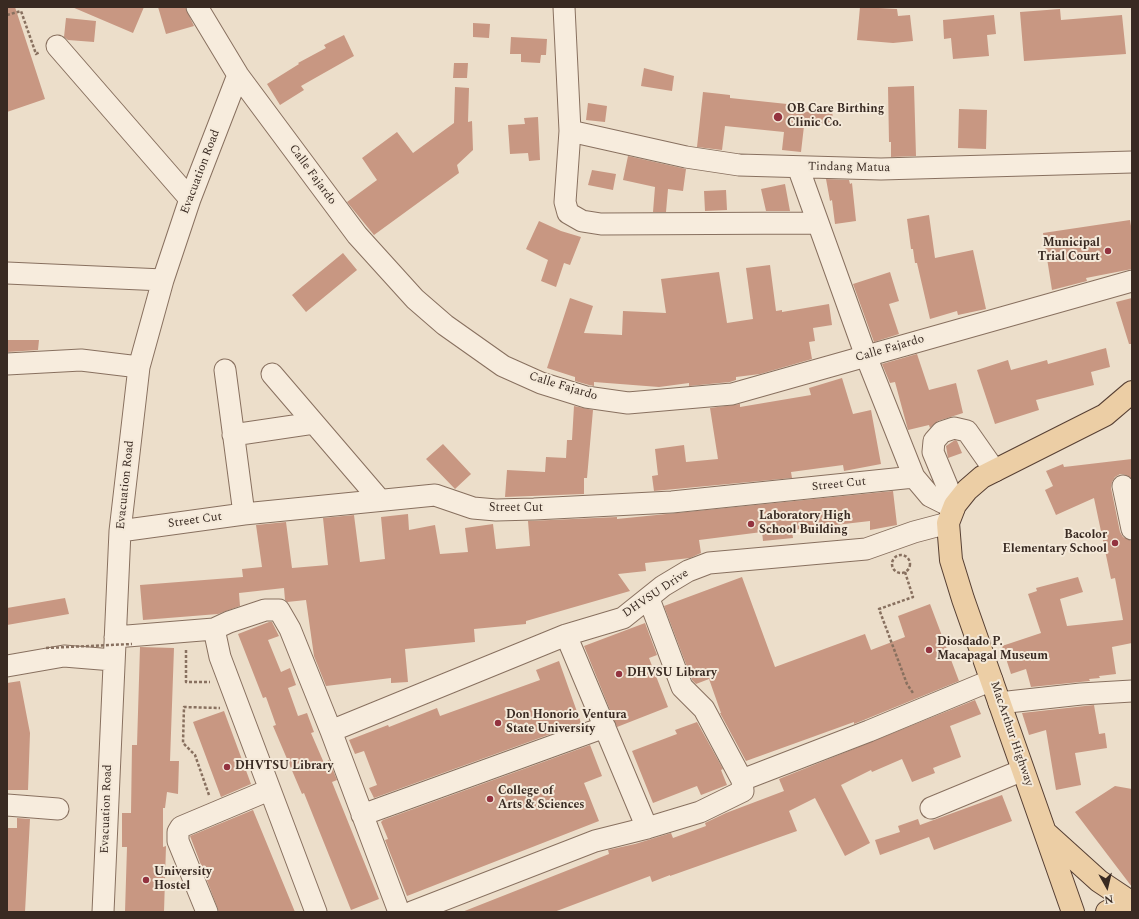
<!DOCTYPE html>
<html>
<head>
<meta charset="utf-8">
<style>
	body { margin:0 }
	#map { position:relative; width:1139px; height:919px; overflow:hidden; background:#ecdeca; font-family:Spectral,serif }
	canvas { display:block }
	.frame { position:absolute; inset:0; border:8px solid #392a22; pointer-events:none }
	.north { position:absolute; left:1087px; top:867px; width:40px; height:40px; -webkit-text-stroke:3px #f4e9d9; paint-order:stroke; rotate:172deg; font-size:11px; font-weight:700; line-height:16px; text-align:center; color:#392a22 }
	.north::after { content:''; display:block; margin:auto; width:14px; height:18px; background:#392a22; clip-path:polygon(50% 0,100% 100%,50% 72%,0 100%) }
</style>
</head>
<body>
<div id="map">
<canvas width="1139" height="919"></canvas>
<div class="frame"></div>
<div class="north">N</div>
</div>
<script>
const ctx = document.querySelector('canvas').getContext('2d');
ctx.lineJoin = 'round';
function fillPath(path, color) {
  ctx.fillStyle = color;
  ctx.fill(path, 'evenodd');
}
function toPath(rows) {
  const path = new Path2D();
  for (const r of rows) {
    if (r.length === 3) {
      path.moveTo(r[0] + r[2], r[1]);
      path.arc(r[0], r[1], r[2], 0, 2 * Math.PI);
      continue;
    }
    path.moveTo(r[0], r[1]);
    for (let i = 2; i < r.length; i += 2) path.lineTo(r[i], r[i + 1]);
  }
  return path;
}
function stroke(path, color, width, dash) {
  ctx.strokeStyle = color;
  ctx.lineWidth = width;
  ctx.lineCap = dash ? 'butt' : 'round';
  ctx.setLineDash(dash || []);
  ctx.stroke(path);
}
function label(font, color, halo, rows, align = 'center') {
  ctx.font = font + ' Spectral,serif';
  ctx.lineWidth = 4;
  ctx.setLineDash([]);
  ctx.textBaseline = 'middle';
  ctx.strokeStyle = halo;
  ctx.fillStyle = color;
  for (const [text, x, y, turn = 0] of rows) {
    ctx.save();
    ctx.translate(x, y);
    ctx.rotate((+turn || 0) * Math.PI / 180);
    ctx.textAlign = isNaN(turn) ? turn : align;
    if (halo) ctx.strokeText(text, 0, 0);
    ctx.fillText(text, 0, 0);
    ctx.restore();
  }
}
fillPath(toPath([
	[7,7,15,7,45,99,7,112],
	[72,7,144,7,133,33],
	[158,7,185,7,194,26,166,34],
	[860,7,897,9,898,16,910,15,913,41,893,43,857,40],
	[1060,9,1061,20,1122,15,1126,54,1024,61,1020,12],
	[994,15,996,34,987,35,989,56,953,59,951,38,944,39,943,20],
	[66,18,96,21,94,42,68,40,64,37],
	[473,23,490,24,489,38,473,37],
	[344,35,354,56,301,86,304,90,280,105,267,84,299,64,298,63,326,48,324,45],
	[511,37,547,39,546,55,541,55,540,63,521,62,521,54,510,54],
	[454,63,468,63,467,78,453,78],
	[644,68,674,76,672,91,641,86],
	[914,86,916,156,891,157,891,142,889,142,888,87],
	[455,87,469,88,468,122,472,121,473,150,457,165,459,173,374,235,347,202,377,180,362,158,397,132,413,153,454,123],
	[703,92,730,95,730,98,806,106,805,112,832,108,833,122,804,126,801,152,782,150,784,132,725,126,722,150,697,147],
	[588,103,607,106,605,122,586,120],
	[959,109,987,110,986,149,958,148],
	[538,117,540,160,529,161,528,153,510,154,508,125,525,124,524,118],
	[628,156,686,169,683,191,668,189,666,212,653,212,655,187,623,180],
	[592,170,616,174,613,190,588,185],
	[826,179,849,180,850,184,852,183,856,221,835,224,832,200,830,201],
	[785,184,790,211,766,211,761,189],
	[726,190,727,210,705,211,704,191],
	[929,215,935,258,973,250,986,309,958,315,957,311,930,319,917,263,915,263,913,249,911,249,907,219],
	[1130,220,1132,232,1132,269,1086,278,1087,281,1052,290,1043,233],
	[539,221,561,231,581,237,570,265,564,263,556,287,541,281,548,260,526,249],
	[343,253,357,270,306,312,292,295],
	[770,265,776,311,782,310,782,312,829,304,832,325,813,328,815,341,809,342,812,359,760,374,736,377,736,380,730,382,689,386,689,383,659,387,594,382,594,386,589,385,575,381,575,377,547,368,570,298,593,306,584,333,622,335,623,311,666,313,661,279,719,272,727,323,753,319,746,268],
	[890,272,899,301,889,304,899,334,874,342,853,284],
	[1132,298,1132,344,1129,344,1116,302],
	[7,340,39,340,38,350,7,352],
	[1106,348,1110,367,1091,372,1094,385,1036,400,1039,410,995,424,977,370,1008,360,1011,370,1047,360,1048,364],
	[917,354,929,390,956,383,963,413,938,421,930,428,929,425,908,430,895,382,890,383,882,364],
	[842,378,853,414,871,410,881,464,844,471,843,465,791,472,792,478,654,491,652,476,658,475,655,449,684,445,686,462,718,459,710,408,740,404,740,407,811,395,809,388],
	[574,406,593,410,587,478,584,478,584,494,505,497,507,470,545,472,546,457,566,458,567,440,572,440],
	[955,440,957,441,962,453,948,458,946,446],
	[443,444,471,474,455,489,426,459],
	[1132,459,1132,478,1126,475,1120,474,1115,477,1112,482,1111,488,1120,532,1123,537,1132,541,1132,643,1112,647,1116,674,1099,676,1100,678,1089,679,1090,681,1031,687,1026,669,1011,674,1002,646,1041,633,1028,594,1037,591,1036,588,1078,577,1083,592,1060,599,1067,626,1123,620,1115,578,1111,579,1094,498,1056,515,1045,490,1053,486,1046,471,1063,464,1064,467],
	[893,491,897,525,870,530,870,521,792,530,793,538,763,541,762,532,699,540,701,553,690,558,645,563,646,571,618,574,630,591,526,621,526,624,474,629,475,642,405,649,408,682,391,683,391,678,326,686,314,656,306,600,287,602,285,600,284,588,239,593,240,606,218,614,143,620,140,585,243,577,242,569,262,567,256,525,286,522,292,568,328,565,323,518,354,515,360,562,385,559,381,517,408,514,409,530,435,525,440,554,468,552,465,528,493,524,496,549,530,546,528,521,617,517,617,519],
	[742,577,775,667,865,634,871,650,905,637,898,616,930,604,959,681,854,724,854,722,746,761,720,713,721,713,709,679,696,684,692,680,664,606],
	[65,598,69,614,7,625,7,608],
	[269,622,272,622,279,636,268,640,281,672,290,668,296,685,288,688,298,716,307,713,314,732,311,733,324,763,329,760,337,780,332,782,379,899,351,910,304,793,302,794,273,726,276,725,266,697,263,698,238,634],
	[645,623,657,655,649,658,668,707,617,727,584,646],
	[140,647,174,648,170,761,179,761,178,794,167,792,165,808,163,808,163,847,166,846,164,912,125,912,127,847,122,847,122,813,131,813,132,745,137,745],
	[559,661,581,723,374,798,369,788,377,785,364,751,355,754,349,740,388,725,389,727,437,708,440,716,540,680,536,670],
	[20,681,30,733,28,790,7,790,7,683],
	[975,700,981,714,950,726,961,757,933,768,935,773,912,782,902,759,872,772,871,770,841,785,870,843,845,856,815,798,789,811,797,831,670,876,670,875,652,882,650,876,554,912,462,912,609,854,608,850,635,844,671,833,673,838,706,826,705,823,726,813,784,791,779,779],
	[1094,705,1099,734,1105,733,1107,748,1075,753,1081,785,1056,790,1046,730,1029,735,1022,713],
	[224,711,251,784,221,797,193,722],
	[697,722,723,769,721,770,727,785,701,795,697,786,653,803,632,751,677,734,675,730],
	[590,745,602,776,584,783,599,821,407,896,385,840,388,839,381,822,383,820],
	[1115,786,1132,789,1132,887,1075,812],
	[1002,795,1012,821,934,850,929,837,880,855,875,840,900,832,898,826,918,819,920,825],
	[253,810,295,912,219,912,190,836],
	[17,818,30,819,25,912,7,912,7,828,17,828]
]), '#c89782');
const minor = toPath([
	[197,7,238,75,357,235,415,299,445,325,503,366,541,383,586,397,628,403,732,394,1132,281],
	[564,7,570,131,565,202,568,213,582,221,601,224,818,223],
	[57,46,190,199],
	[570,131,686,157,739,165,881,169,1132,162],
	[798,167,866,356,914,477,930,496,954,508],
	[7,273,163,280],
	[7,364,81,360,139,367],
	[225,370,244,514],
	[272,374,380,500],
	[233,435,314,423],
	[1123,486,1132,529],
	[955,505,933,452,934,441,942,432,954,428,967,431,995,471],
	[120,531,244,514,435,495,473,508,496,510,534,509,672,502,914,477],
	[214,629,220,657,316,912],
	[566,635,647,828],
	[115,637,214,629,229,622,265,610,279,610,290,629,331,731,399,912],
	[7,666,64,656,113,660],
	[999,703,1081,694,1132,691],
	[331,731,566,635,623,618,663,586,688,571,709,563,866,549,914,532,948,523],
	[742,780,869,731,992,680],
	[7,805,58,809],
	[931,808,1023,770],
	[362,815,605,727],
	[103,912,120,531,139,367,163,280,190,199,238,75],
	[207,912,178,841,178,832,181,827,269,790],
	[412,912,595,841,647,828,700,812,743,791,742,780,704,709,682,687,649,599]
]);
const major = toPath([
	[1047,834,1099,881,1132,903],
	[1073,912,963,599,951,560,948,523,955,505,967,490,982,477,1105,415,1132,392],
	[1107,912,1127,901]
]);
stroke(minor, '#88705f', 23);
stroke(major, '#563f33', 24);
stroke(toPath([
	[7,15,21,11,36,54,40,52],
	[901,564,9],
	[905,572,913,597,879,609,907,684,913,693],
	[186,650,186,682,210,682],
	[209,795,195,755,183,743,184,707,220,708]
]), '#88705f', 2.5, [3, 2]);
stroke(minor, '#f7ecdd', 21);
stroke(major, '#eccea5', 22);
stroke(toPath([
	[46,648,132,644]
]), '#88705f', 2.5, [3, 2]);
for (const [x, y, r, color] of [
	[778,117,5,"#93333f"],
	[1108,251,4,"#93333f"],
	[751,524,4,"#93333f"],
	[1115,543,4,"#93333f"],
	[929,650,4,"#93333f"],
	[619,674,4,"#93333f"],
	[498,723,4,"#93333f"],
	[227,767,4,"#93333f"],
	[490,799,4,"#93333f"],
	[146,880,4,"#93333f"]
]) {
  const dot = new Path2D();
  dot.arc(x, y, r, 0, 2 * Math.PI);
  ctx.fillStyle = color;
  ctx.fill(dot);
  stroke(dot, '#f4e9d9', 1.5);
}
label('bold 12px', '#392a22', '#f4e9d9', [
	["OB Care Birthing",787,110],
	["Clinic Co.",787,124],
	["Municipal",1100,244,"right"],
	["Trial Court",1100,258,"right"],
	["Laboratory High",759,517],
	["School Building",759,531],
	["Bacolor",1107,536,"right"],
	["Elementary School",1107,550,"right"],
	["Diosdado P.",937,643],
	["Macapagal Museum",937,657],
	["DHVSU Library",627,674],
	["Don Honorio Ventura",506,716],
	["State University",506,730],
	["DHVTSU Library",235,767],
	["College of",498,792],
	["Arts & Sciences",498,806],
	["University",154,873],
	["Hostel",154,887]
], 'left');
label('12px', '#392a22', '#f4e9d9', [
	["Tindang Matua",849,168,1],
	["Evacuation Road",201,172,-69],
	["Calle Fajardo",312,175,54],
	["Calle Fajardo",890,349,-16],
	["Calle Fajardo",563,387,17],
	["Evacuation Road",126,485,-84],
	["Street Cut",839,485,-6],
	["Street Cut",516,509],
	["Street Cut",195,521,-8],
	["DHVSU Drive",656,594,-34],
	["MacArthur Highway",1011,734,71],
	["Evacuation Road",107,809,-88]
]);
</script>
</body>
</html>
